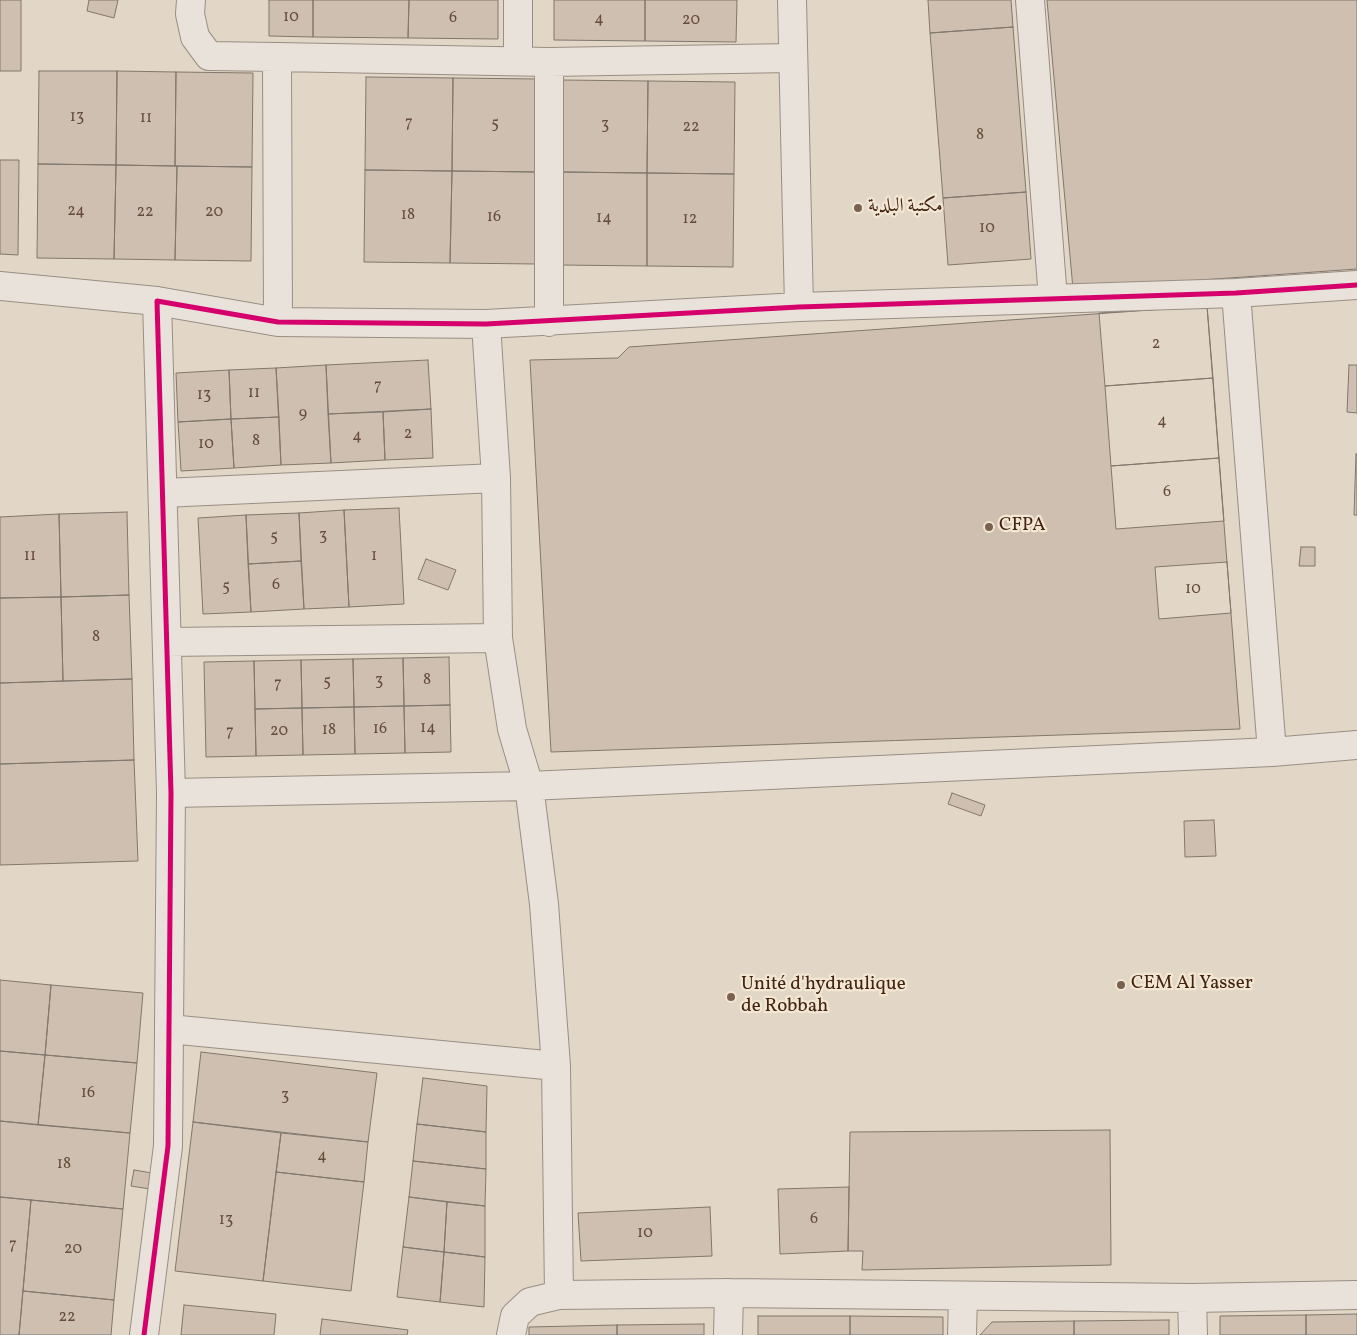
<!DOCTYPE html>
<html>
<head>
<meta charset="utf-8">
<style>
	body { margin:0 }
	canvas { display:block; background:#e2d7c6 }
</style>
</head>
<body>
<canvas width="1357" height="1335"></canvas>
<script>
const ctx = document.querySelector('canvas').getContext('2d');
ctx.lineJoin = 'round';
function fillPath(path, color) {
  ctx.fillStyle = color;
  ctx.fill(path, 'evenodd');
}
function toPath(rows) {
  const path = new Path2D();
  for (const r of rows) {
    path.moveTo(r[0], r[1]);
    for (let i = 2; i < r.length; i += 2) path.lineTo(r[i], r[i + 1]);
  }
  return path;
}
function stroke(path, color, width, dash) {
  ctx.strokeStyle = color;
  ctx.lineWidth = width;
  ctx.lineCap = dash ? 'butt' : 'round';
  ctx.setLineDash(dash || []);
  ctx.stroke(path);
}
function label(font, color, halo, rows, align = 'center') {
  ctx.font = font + ' Vollkorn,Amiri,serif';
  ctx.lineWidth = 4.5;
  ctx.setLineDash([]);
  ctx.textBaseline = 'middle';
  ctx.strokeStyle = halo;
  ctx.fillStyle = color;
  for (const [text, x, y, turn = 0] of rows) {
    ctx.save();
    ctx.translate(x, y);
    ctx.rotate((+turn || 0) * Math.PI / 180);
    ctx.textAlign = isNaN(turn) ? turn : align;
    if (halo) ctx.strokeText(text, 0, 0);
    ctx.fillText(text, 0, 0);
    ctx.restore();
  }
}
const building = toPath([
	[0,0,21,0,21,71,0,71,0,0],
	[89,0,118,0,114,18,87,11,89,0],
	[269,0,313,0,313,37,269,36,269,0],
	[313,0,409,0,408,38,313,37,313,0],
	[409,0,498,0,498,39,408,38,409,0],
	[554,0,645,0,645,41,554,40,554,0],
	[645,0,737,0,736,42,645,41,645,0],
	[928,0,1011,0,1013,27,930,33,928,0],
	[1047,0,1357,0,1357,269,1073,289,1047,0],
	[1013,27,1026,192,943,198,930,33,1013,27],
	[39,71,117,71,116,165,38,164,39,71],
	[117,71,176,72,175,166,116,165,117,71],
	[176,72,253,73,252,167,175,166,176,72],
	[366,77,453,78,452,171,365,170,366,77],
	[453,78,539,79,538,172,452,171,453,78],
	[562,80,648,81,647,173,561,172,562,80],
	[648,81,735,82,734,174,647,173,648,81],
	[0,160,19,160,18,255,0,254,0,160],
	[38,164,116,165,114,259,37,258,38,164],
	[116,165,177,166,175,260,114,259,116,165],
	[177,166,252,167,251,261,175,260,177,166],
	[365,170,452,171,450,263,364,262,365,170],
	[452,171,538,172,537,264,450,263,452,171],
	[561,172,647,173,647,266,560,265,561,172],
	[647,173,734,174,733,267,647,266,647,173],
	[1026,192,1031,259,948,265,943,198,1026,192],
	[1207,306,1213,378,1105,386,1099,313,1207,306],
	[1207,306,1240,729,551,752,530,360,618,358,629,347,1207,306],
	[428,360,431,409,328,414,326,365,428,360],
	[326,365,331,463,281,465,276,368,326,365],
	[1349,365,1357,365,1357,413,1347,412,1349,365],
	[276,368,279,417,231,419,229,370,276,368],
	[229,370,231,419,178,422,176,373,229,370],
	[1213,378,1219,458,1111,466,1105,386,1213,378],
	[431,409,433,458,385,460,383,412,431,409],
	[383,412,385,460,331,463,328,414,383,412],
	[279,417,281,465,234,468,231,419,279,417],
	[231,419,234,468,181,471,178,422,231,419],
	[1356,454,1357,454,1357,515,1354,515,1356,454],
	[1219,458,1224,521,1116,529,1111,466,1219,458],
	[399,508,404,604,349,607,344,510,399,508],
	[344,510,349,607,304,609,299,513,344,510],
	[127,512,129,595,61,597,59,514,127,512],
	[299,513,301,561,248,564,246,515,299,513],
	[59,514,61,597,0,598,0,517,59,514],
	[246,515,251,612,203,614,198,518,246,515],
	[1301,547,1315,547,1315,566,1299,566,1301,547],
	[426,559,456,570,448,590,418,579,426,559],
	[301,561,304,609,251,612,248,564,301,561],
	[1227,562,1231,613,1159,619,1155,567,1227,562],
	[129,595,132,679,63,681,61,597,129,595],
	[61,597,63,681,0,683,0,598,61,597],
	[449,657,450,705,404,706,403,658,449,657],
	[403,658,404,706,354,707,353,659,403,658],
	[353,659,354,707,302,708,301,660,353,659],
	[301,660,302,708,255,709,254,661,301,660],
	[254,661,256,756,206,757,204,662,254,661],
	[132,679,134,760,0,764,0,683,132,679],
	[450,705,451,752,405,753,404,706,450,705],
	[404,706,405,753,355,754,354,707,404,706],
	[354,707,355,754,303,755,302,708,354,707],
	[302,708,303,755,256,756,255,709,302,708],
	[134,760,138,861,0,865,0,764,134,760],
	[952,793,985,805,981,816,948,804,952,793],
	[1214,820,1216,856,1185,857,1184,821,1214,820],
	[0,980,51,985,45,1055,0,1051,0,980],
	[51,985,143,993,137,1063,45,1055,51,985],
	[0,1051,45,1055,38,1125,0,1121,0,1051],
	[201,1052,377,1073,368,1142,193,1122,201,1052],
	[45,1055,137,1063,130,1133,38,1125,45,1055],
	[423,1078,487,1086,486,1132,417,1124,423,1078],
	[0,1121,130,1133,123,1209,0,1197,0,1121],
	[193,1122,281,1133,263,1281,175,1271,193,1122],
	[417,1124,486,1132,486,1169,413,1161,417,1124],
	[1110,1130,1111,1265,862,1270,863,1251,848,1251,850,1132,1110,1130],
	[281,1133,368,1142,364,1182,276,1172,281,1133],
	[413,1161,486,1169,485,1206,409,1197,413,1161],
	[134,1170,152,1173,150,1189,131,1186,134,1170],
	[276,1172,364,1182,351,1291,263,1281,276,1172],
	[849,1187,848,1251,780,1254,778,1189,849,1187],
	[0,1197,31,1200,19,1335,0,1335,0,1197],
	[409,1197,447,1202,444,1252,403,1247,409,1197],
	[31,1200,123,1209,114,1300,23,1291,31,1200],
	[447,1202,485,1206,485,1257,444,1252,447,1202],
	[710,1207,712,1256,581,1261,578,1213,710,1207],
	[403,1247,444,1252,440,1302,397,1297,403,1247],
	[444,1252,485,1257,484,1307,440,1302,444,1252],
	[23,1291,114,1300,111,1335,19,1335,23,1291],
	[184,1305,276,1314,274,1335,181,1335,184,1305],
	[1357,1314,1357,1335,1306,1335,1306,1315,1357,1314],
	[1306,1315,1306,1335,1220,1335,1220,1316,1306,1315],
	[758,1316,850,1316,850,1335,758,1335,758,1316],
	[850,1316,943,1317,943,1335,850,1335,850,1316],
	[322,1319,408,1330,407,1335,320,1335,322,1319],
	[1169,1320,1169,1335,1074,1335,1074,1321,1169,1320],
	[1074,1321,1074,1335,980,1335,992,1322,1074,1321],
	[704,1324,704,1335,617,1335,617,1325,704,1324],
	[617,1325,617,1335,529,1335,529,1327,617,1325]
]);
fillPath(building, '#cfbfb1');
stroke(building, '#81776c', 1);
const minor = toPath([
	[191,0,190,14,195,37,209,56,277,57,278,322],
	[792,0,799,307],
	[1030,0,1053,299],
	[277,57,549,62,792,58],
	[518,60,518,0],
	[549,62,549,322],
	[0,286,157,301],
	[1236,293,1272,752],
	[486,324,496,478,498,638,512,729,529,786,544,904,556,1066,559,1295],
	[163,493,496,478],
	[167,642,498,638],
	[171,793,529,786,1272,752,1357,745],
	[169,1029,556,1066],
	[1192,1298,1193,1335],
	[144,1335,168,1146,171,793,157,301,278,322,486,324,799,307,1236,293,1357,285],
	[511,1335,515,1316,530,1302,559,1295,729,1293,1192,1298,1357,1295],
	[728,1335,729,1293],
	[962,1335,963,1296]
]);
stroke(minor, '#998e83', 30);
stroke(minor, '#e8e2da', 28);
stroke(toPath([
	[144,1335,168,1146,171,793,157,301,278,322,486,324,799,307,1236,293,1357,285]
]), '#d6006c', 5);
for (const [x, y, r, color] of [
	[858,208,5,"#7a6251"],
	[989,527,5,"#7a6251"],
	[1121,985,5,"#7a6251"],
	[731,997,5,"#7a6251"]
]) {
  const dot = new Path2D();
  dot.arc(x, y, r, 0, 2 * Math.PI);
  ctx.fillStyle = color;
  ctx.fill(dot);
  stroke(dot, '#f3e6d3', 2);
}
label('16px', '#674c3c', null, [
	["10",291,18],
	["6",453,19],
	["4",599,20],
	["20",691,21],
	["13",77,118],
	["11",146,119],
	["7",409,124],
	["5",495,125],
	["3",605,126],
	["22",691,128],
	["8",980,136],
	["24",76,212],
	["22",145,213],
	["20",214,213],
	["18",408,216],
	["16",494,218],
	["14",604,219],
	["12",690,220],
	["10",987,229],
	["2",1156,345],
	["7",378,387],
	["11",254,394],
	["13",204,396],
	["9",303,415],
	["4",1162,422],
	["2",408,435],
	["4",357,437],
	["8",256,442],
	["10",206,445],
	["6",1167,493],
	["3",323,537],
	["5",274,538],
	["11",30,557],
	["1",374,557],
	["6",276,586],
	["5",226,588],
	["10",1193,590],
	["8",96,638],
	["8",427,681],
	["3",379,682],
	["5",327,683],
	["7",278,685],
	["14",428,729],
	["16",380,730],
	["18",329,731],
	["20",279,732],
	["7",230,733],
	["16",88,1094],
	["3",285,1097],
	["4",322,1157],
	["18",64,1165],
	["6",814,1220],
	["13",226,1221],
	["10",645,1234],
	["7",13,1246],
	["20",73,1250],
	["22",67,1318]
]);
label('19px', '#422312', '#f3e6d3', [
	["مكتبة البلدية",868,208],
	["CFPA",999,527],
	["CEM Al Yasser",1131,985],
	["Unité d'hydraulique",741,986],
	["de Robbah",741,1008]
], 'left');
</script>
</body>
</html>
